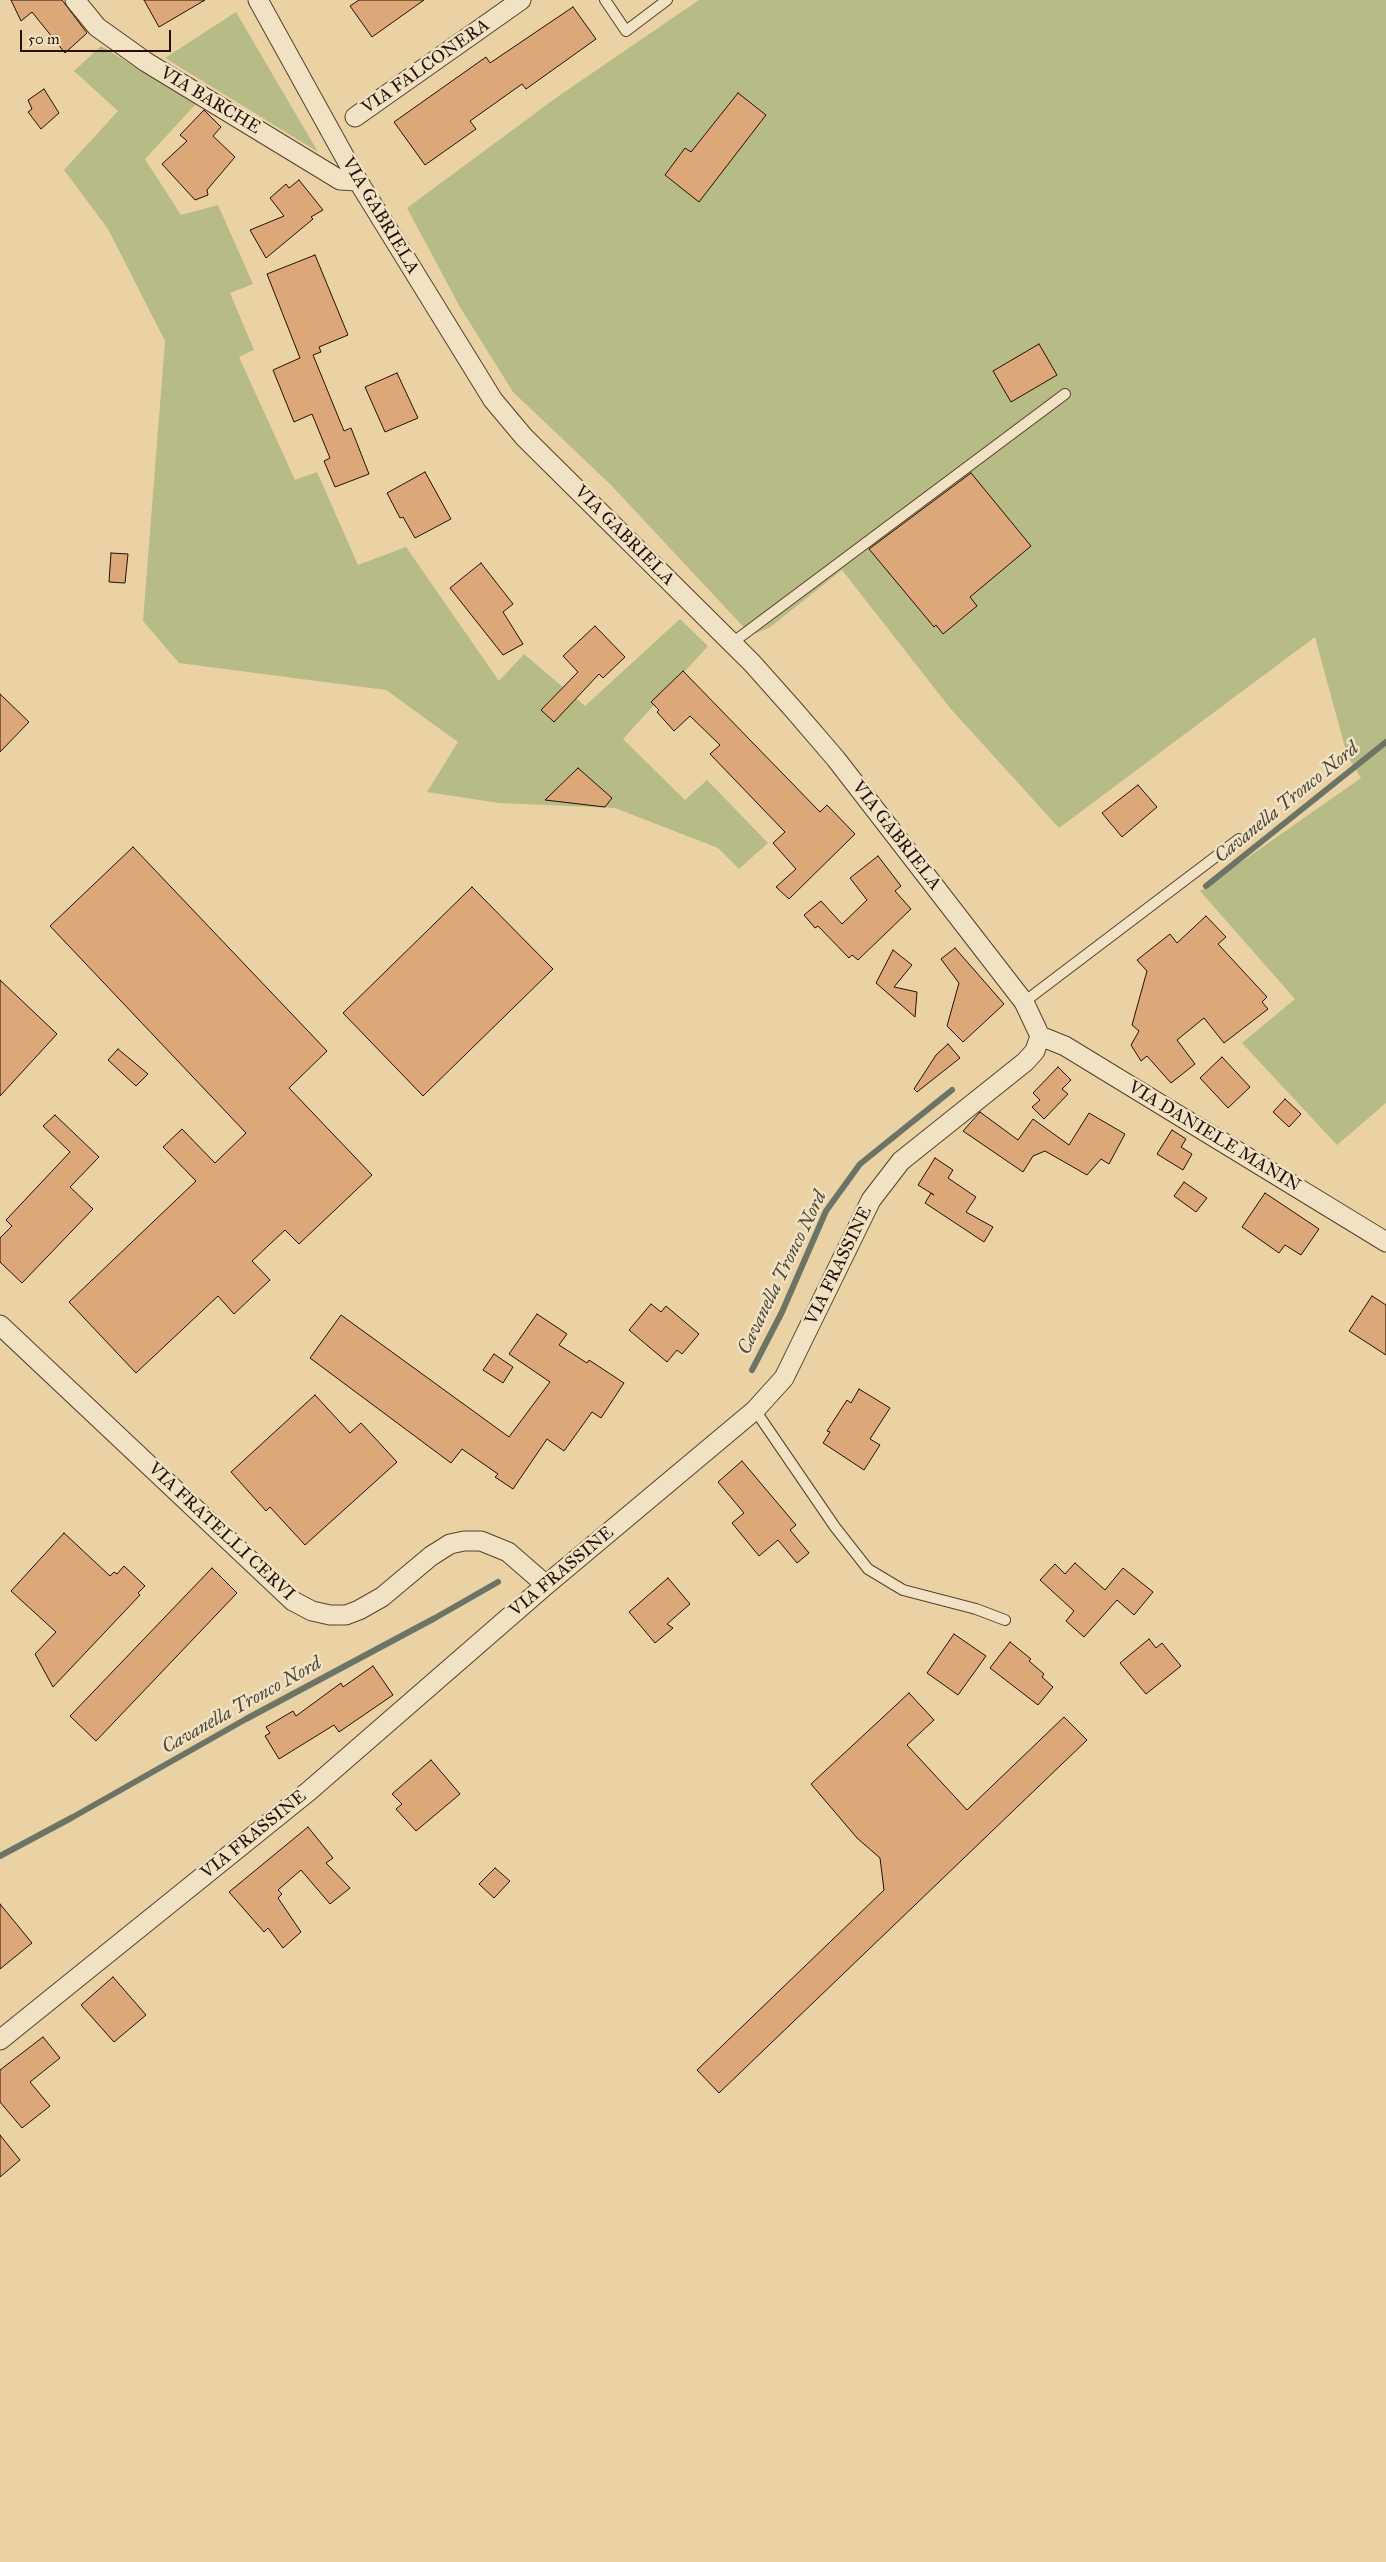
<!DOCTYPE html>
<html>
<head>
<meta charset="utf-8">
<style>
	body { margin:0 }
	#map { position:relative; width:1386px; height:2562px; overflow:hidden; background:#ead2a4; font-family:"IM FELL Great Primer",serif }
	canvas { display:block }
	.scale { position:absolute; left:20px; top:30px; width:151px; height:22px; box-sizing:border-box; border:2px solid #280e04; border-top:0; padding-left:6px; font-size:15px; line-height:18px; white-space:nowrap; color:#280e04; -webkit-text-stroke:4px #f1e2c4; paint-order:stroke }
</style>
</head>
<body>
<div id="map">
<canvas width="1386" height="2562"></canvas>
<div class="scale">50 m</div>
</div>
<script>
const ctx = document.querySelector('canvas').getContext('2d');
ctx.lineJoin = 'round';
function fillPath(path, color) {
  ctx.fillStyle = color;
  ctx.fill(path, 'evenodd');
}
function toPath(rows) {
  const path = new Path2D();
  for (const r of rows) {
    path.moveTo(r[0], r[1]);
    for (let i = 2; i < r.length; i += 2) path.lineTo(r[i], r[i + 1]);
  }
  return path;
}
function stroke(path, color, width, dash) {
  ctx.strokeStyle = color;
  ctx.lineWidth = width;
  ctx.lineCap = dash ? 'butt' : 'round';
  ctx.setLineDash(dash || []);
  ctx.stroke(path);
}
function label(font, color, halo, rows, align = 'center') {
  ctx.font = font + ' "IM FELL Great Primer",serif';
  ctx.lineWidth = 5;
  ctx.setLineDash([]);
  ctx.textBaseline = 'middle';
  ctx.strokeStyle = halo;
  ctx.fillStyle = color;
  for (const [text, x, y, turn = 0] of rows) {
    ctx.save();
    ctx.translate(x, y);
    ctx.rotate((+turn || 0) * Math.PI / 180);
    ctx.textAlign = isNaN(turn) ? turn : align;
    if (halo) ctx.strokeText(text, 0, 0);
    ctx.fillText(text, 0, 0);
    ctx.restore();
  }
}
fillPath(toPath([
	[699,0,1386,0,1386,1103,1337,1145,1242,1043,1295,999,1200,891,1361,778,1347,755,1315,637,1059,828,950,708,842,570,769,628,751,635,611,485,513,392,460,307,407,208,560,95],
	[236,12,318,152,165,58],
	[101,46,196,104,145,159,181,215,218,205,253,284,230,293,254,350,239,357,295,480,317,472,358,565,406,547,499,681,524,654,585,706,680,619,708,646,623,739,685,800,707,780,768,843,739,869,718,848,615,808,499,803,427,792,458,742,386,690,179,663,143,621,165,341,108,229,64,170,118,111,74,71]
]), '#b7bb85');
stroke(toPath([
	[1206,886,1386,742],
	[752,1370,782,1312,826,1211,860,1164,952,1090],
	[0,1856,73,1817,246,1719,435,1618,498,1582]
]), '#6b7465', 6);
const building = toPath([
	[11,0,62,0,87,33,65,53,32,12,21,21,11,0],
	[144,0,205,0,159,27,144,0],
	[359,0,424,0,372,37,350,6,359,0],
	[573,7,596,39,526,89,522,84,470,121,476,129,425,165,394,122,486,57,490,63,573,7],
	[44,89,59,113,41,129,28,112,32,109,28,100,44,89],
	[738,93,766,115,699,202,665,175,685,148,691,152,738,93],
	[204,110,221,127,213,136,235,157,207,190,208,195,195,200,162,164,187,141,180,135,204,110],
	[299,180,323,210,311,217,313,219,266,258,250,230,284,216,270,198,286,184,289,188,299,180],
	[315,255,348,335,319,347,321,352,313,355,344,431,351,428,369,474,335,487,324,461,330,458,312,414,294,422,273,370,300,358,267,274,315,255],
	[1039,344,1057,375,1011,402,993,371,1039,344],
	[397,373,418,418,385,432,365,387,397,373],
	[425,472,451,519,415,538,403,517,400,518,387,493,425,472],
	[971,473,1031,546,970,597,977,606,943,634,936,625,934,627,869,549,971,473],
	[111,553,128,554,125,583,109,582,111,553],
	[481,563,513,604,503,612,523,644,503,655,450,588,481,563],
	[595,626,625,657,603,678,599,674,554,722,541,710,578,672,563,656,595,626],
	[683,671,820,812,827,805,855,834,789,899,776,887,796,869,773,843,785,832,710,754,720,745,690,716,674,731,657,712,659,710,651,702,683,671],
	[0,694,29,722,0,752,0,694],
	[578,768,612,798,605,807,545,800,578,768],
	[1138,785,1157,807,1122,837,1102,813,1138,785],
	[133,847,327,1051,289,1088,372,1175,299,1244,285,1230,252,1261,270,1280,234,1314,218,1296,136,1373,69,1302,196,1181,163,1147,182,1129,215,1163,246,1133,50,926,133,847],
	[878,856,901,886,895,891,911,909,858,960,852,955,849,958,818,926,815,928,804,915,821,901,842,924,867,900,850,878,878,856],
	[472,887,553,969,423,1096,343,1013,472,887],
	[1206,916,1226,937,1218,944,1267,997,1262,1002,1268,1009,1224,1043,1204,1018,1177,1040,1195,1064,1171,1083,1147,1056,1141,1061,1131,1045,1139,1031,1132,1025,1147,971,1137,960,1170,934,1177,943,1206,916],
	[955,948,1004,1004,963,1042,947,1026,959,983,941,959,955,948],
	[893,950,912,965,894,987,917,992,915,1017,876,983,893,950],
	[0,980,57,1034,0,1096,0,980],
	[948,1044,960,1058,917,1092,914,1089,936,1055,948,1044],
	[118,1049,148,1074,136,1086,108,1060,118,1049],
	[1222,1057,1250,1087,1228,1108,1200,1078,1222,1057],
	[1058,1067,1071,1080,1062,1089,1068,1094,1044,1119,1032,1107,1040,1100,1033,1093,1058,1067],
	[1285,1099,1301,1114,1289,1127,1273,1112,1285,1099],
	[980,1112,1018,1140,1033,1119,1069,1145,1089,1113,1125,1134,1109,1164,1101,1159,1087,1175,1045,1151,1033,1156,1023,1172,963,1131,980,1112],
	[55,1115,99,1157,70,1187,93,1209,22,1283,0,1262,0,1238,12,1226,6,1220,70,1152,43,1126,55,1115],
	[1172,1130,1186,1139,1181,1147,1192,1154,1183,1170,1157,1154,1172,1130],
	[935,1158,953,1170,948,1178,976,1197,966,1212,993,1227,984,1242,925,1203,931,1193,934,1195,918,1185,935,1158],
	[1184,1182,1207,1198,1196,1212,1174,1196,1184,1182],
	[1265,1193,1319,1229,1301,1255,1285,1245,1279,1253,1242,1227,1265,1193],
	[1372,1296,1386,1305,1386,1355,1349,1331,1372,1296],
	[651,1304,661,1312,666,1306,699,1334,682,1354,677,1350,667,1362,629,1330,651,1304],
	[537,1314,567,1334,559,1345,587,1363,589,1360,624,1383,601,1418,592,1412,564,1451,547,1439,513,1489,495,1477,498,1474,462,1449,451,1463,310,1358,341,1315,509,1437,550,1382,509,1354,537,1314],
	[494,1354,513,1367,503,1383,483,1370,494,1354],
	[859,1389,890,1408,870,1439,880,1445,864,1470,823,1443,830,1432,827,1431,847,1400,851,1403,859,1389],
	[315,1395,350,1433,361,1423,397,1462,305,1545,270,1507,266,1511,231,1472,315,1395],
	[742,1461,796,1525,790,1530,809,1553,797,1563,778,1540,759,1556,732,1523,744,1513,718,1482,742,1461],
	[64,1533,110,1576,114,1572,117,1574,124,1566,145,1586,138,1593,140,1595,53,1687,35,1654,56,1632,11,1591,64,1533],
	[1075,1563,1105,1590,1123,1568,1153,1592,1134,1615,1117,1600,1084,1637,1066,1621,1074,1611,1040,1580,1055,1564,1065,1574,1075,1563],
	[212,1568,237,1593,96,1741,70,1716,212,1568],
	[668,1578,690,1604,667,1624,673,1628,655,1643,629,1612,668,1578],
	[954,1634,986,1656,958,1695,927,1673,954,1634],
	[1149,1639,1156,1648,1162,1643,1181,1666,1146,1694,1120,1663,1149,1639],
	[1010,1642,1031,1659,1029,1661,1044,1674,1042,1677,1053,1687,1038,1705,990,1668,1010,1642],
	[373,1666,393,1695,339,1732,334,1725,279,1759,265,1736,270,1733,266,1727,293,1711,296,1716,341,1683,343,1687,373,1666],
	[909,1693,934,1720,907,1745,967,1810,1064,1717,1087,1740,719,2093,697,2070,884,1890,880,1858,857,1838,811,1784,909,1693],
	[431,1760,460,1794,416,1831,396,1809,402,1804,392,1794,431,1760],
	[308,1827,333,1858,326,1863,350,1888,330,1904,301,1870,278,1890,282,1894,278,1898,301,1932,283,1948,268,1928,264,1932,229,1892,308,1827],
	[495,1868,510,1881,494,1898,479,1884,495,1868],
	[0,1904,32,1943,0,1969,0,1904],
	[113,1977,146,2015,114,2042,81,2005,113,1977],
	[43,2037,60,2058,30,2082,50,2106,22,2128,0,2102,0,2070,43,2037],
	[0,2135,20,2160,0,2177,0,2135]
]);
fillPath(building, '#dca779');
stroke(building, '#280e04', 1);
const lane = toPath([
	[605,0,626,31,667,0],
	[732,643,1065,394],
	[1024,1002,1239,839],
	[755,1410,835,1527,868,1569,903,1590,976,1609,1005,1620]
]);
const street = toPath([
	[75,0,97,27,146,62,340,180,358,181],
	[258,0,358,181,493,400,524,437,752,663,793,709,836,759,1024,1002,1040,1036],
	[355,117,521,0],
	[1040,1036,1065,1046,1386,1242],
	[0,1325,293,1601,312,1611,330,1615,346,1615,359,1610,382,1597,431,1556,450,1544,464,1541,481,1541,508,1552,546,1585],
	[0,2040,309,1791,546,1585,755,1410,784,1378,871,1200,901,1161,1025,1062,1035,1051,1040,1036]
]);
stroke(lane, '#583f2c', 12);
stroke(street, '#583f2c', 21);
stroke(lane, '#f1e2c4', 10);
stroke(street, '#f1e2c4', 19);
label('18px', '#280e04', '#f1e2c4', [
	["VIA FALCONERA",426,67,-35],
	["VIA BARCHE",210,101,31],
	["VIA GABRIELA",380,216,59],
	["VIA GABRIELA",624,536,45],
	["VIA GABRIELA",896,836,52],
	["VIA DANIELE MANIN",1214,1137,31],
	["VIA FRASSINE",839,1266,-64],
	["VIA FRATELLI CERVI",221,1532,43],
	["VIA FRASSINE",562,1572,-40],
	["VIA FRASSINE",254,1835,-39]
]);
label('italic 19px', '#4f4a3c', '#f1e2c4', [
	["Cavanella Tronco Nord",1287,803,-39],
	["Cavanella Tronco Nord",783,1273,-64],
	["Cavanella Tronco Nord",242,1706,-29]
]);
</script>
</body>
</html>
